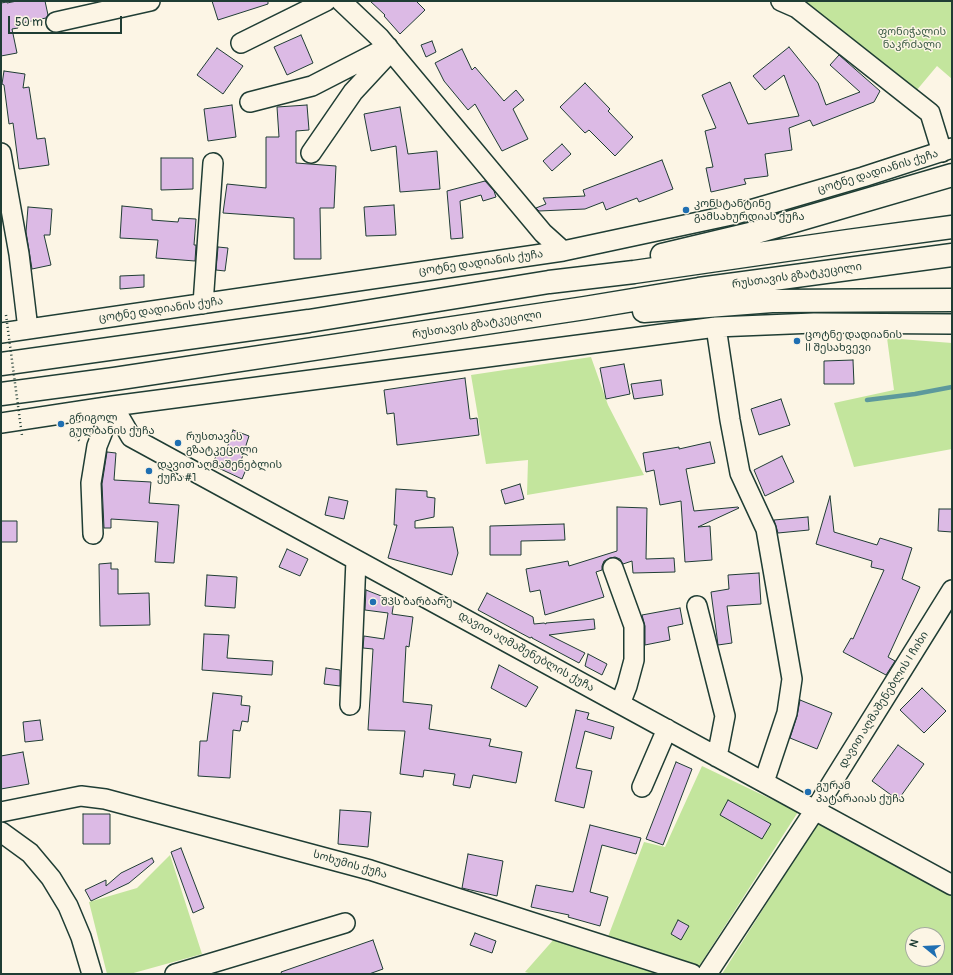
<!DOCTYPE html>
<html>
<head>
<meta charset="utf-8">
<style>
	body { margin:0 }
	#map { position:relative; width:953px; height:975px; overflow:hidden; background:#fcf5e5; font-family:Pangolin,sans-serif }
	canvas { display:block }
	.frame { position:absolute; inset:0; border:2px solid #1f3d34; pointer-events:none }
	.north { position:absolute; left:905px; top:927px; width:40px; height:40px; box-sizing:border-box; background:#fcf5e5; border:1px solid #a4ab9e; border-radius:50%; rotate:288deg; font-size:11px; font-weight:700; line-height:16px; text-align:center; color:#1f3d34 }
	.north::after { content:''; display:block; margin:auto; width:14px; height:18px; background:#1f6fb2; clip-path:polygon(50% 0,100% 100%,50% 72%,0 100%) }
	.scale { position:absolute; left:8px; top:16px; width:114px; height:18px; box-sizing:border-box; border:2px solid #1f3d34; border-top:0; padding-left:5px; font-size:12px; line-height:14px; white-space:nowrap; color:#1f3d34; -webkit-text-stroke:3px #fcf5e5; paint-order:stroke }
</style>
</head>
<body>
<div id="map">
<canvas width="953" height="975"></canvas>
<div class="frame"></div>
<div class="north">N</div>
<div class="scale">50 m</div>
</div>
<script>
const ctx = document.querySelector('canvas').getContext('2d');
ctx.lineJoin = 'round';
function fillPath(path, color) {
  ctx.fillStyle = color;
  ctx.fill(path, 'evenodd');
}
function toPath(rows) {
  const path = new Path2D();
  for (const r of rows) {
    path.moveTo(r[0], r[1]);
    for (let i = 2; i < r.length; i += 2) path.lineTo(r[i], r[i + 1]);
  }
  return path;
}
function stroke(path, color, width, dash) {
  ctx.strokeStyle = color;
  ctx.lineWidth = width;
  ctx.lineCap = dash ? 'butt' : 'round';
  ctx.setLineDash(dash || []);
  ctx.stroke(path);
}
function label(font, color, halo, rows, align = 'center') {
  ctx.font = font + ' Pangolin,"Noto Sans Georgian",sans-serif';
  ctx.lineWidth = 3;
  ctx.setLineDash([]);
  ctx.textBaseline = 'middle';
  ctx.strokeStyle = halo;
  ctx.fillStyle = color;
  for (const [text, x, y, turn = 0] of rows) {
    ctx.save();
    ctx.translate(x, y);
    ctx.rotate((+turn || 0) * Math.PI / 180);
    ctx.textAlign = isNaN(turn) ? turn : align;
    if (halo) ctx.strokeText(text, 0, 0);
    ctx.fillText(text, 0, 0);
    ctx.restore();
  }
}
fillPath(toPath([
	[800,1,952,1,952,79,937,66,916,91],
	[887,338,952,343,952,449,854,467,834,403,894,390],
	[591,357,608,405,644,475,527,495,528,460,486,464,471,375],
	[702,766,798,812,696,971,606,942,644,842,665,847],
	[820,819,952,888,952,974,722,974],
	[913,935,937,935,937,959,913,959],
	[170,855,202,954,130,974,107,974,89,902,137,888],
	[555,938,660,974,532,974,525,972]
]), '#c3e59d');
stroke(toPath([
	[867,400,915,394,952,387]
]), '#5d999c', 4.5);
const building = toPath([
	[17,1,45,1,48,15,46,18,17,24,18,28,12,29,17,53,1,56,1,3,7,2,7,3,17,1],
	[212,1,268,1,268,4,218,20,212,1],
	[370,1,416,1,425,10,400,34,384,16,385,15,370,1],
	[301,35,313,63,287,75,274,47,301,35],
	[432,41,436,52,426,57,421,45,432,41],
	[789,47,818,83,826,105,860,92,830,65,839,55,880,91,874,102,813,126,810,120,789,128,792,150,765,154,768,176,744,179,746,184,711,192,706,168,713,167,705,131,716,128,702,95,730,82,748,124,799,116,784,75,765,90,753,76,789,47],
	[217,48,243,66,223,94,197,75,217,48],
	[462,49,472,70,475,67,504,101,516,90,524,100,513,109,528,139,502,151,475,104,468,110,444,81,435,63,462,49],
	[4,71,25,74,23,88,29,87,37,139,45,138,49,165,19,169,13,123,9,124,4,85,2,84,4,71],
	[585,83,610,109,608,111,633,137,615,156,589,130,585,133,560,107,585,83],
	[232,105,236,137,208,141,204,109,232,105],
	[307,105,309,130,296,131,296,163,336,166,334,208,320,208,321,259,294,259,294,218,223,213,227,184,266,188,266,137,279,137,277,107,307,105],
	[400,107,408,154,437,151,440,189,400,192,396,146,371,151,364,114,400,107],
	[562,144,571,154,552,171,543,161,562,144],
	[161,158,193,158,193,189,161,190,161,158],
	[662,160,673,189,639,202,637,198,606,210,603,202,585,209,539,211,536,208,546,204,543,198,585,196,583,190,662,160],
	[485,181,494,191,496,197,483,201,481,195,460,201,463,238,451,239,447,191,485,181],
	[394,205,396,235,366,236,364,207,394,205],
	[122,206,152,209,152,220,178,222,179,218,196,219,194,245,196,245,195,261,156,258,158,240,120,238,122,206],
	[28,207,52,209,50,235,44,235,51,265,32,269,26,232,28,207],
	[218,247,228,248,225,271,216,270,218,247],
	[144,275,144,287,120,289,120,276,144,275],
	[853,360,854,384,824,384,824,361,853,360],
	[624,364,630,394,606,399,600,368,624,364],
	[465,378,470,419,477,418,479,435,397,445,394,413,387,414,384,390,465,378],
	[661,380,663,395,634,399,631,384,661,380],
	[781,399,790,425,759,435,751,409,781,399],
	[233,430,249,436,240,464,247,467,242,479,212,465,217,454,224,457,233,430],
	[710,442,715,463,686,469,694,511,738,507,739,508,698,527,710,526,712,560,685,562,681,501,660,505,654,470,646,472,643,453,679,447,679,449,710,442],
	[107,452,116,453,114,480,151,482,149,503,179,505,174,563,155,562,158,522,111,519,111,528,104,528,102,484,107,452],
	[782,456,794,482,765,496,754,470,782,456],
	[520,484,524,499,505,504,501,490,520,484],
	[396,489,427,491,427,497,435,498,434,517,415,521,415,528,453,527,458,553,452,575,388,558,397,525,394,525,396,489],
	[830,496,834,532,877,545,880,538,912,548,902,579,920,587,888,657,895,661,886,675,843,652,851,638,853,639,884,570,871,567,872,561,816,544,830,496],
	[329,497,348,501,344,519,325,515,329,497],
	[617,507,647,508,646,559,674,558,675,572,633,573,632,561,623,564,620,559,615,557,610,558,604,561,602,566,602,570,596,572,604,597,545,615,540,590,530,592,526,569,568,561,569,566,617,551,617,507],
	[939,509,952,509,952,532,938,531,939,509],
	[808,517,809,530,778,533,774,520,808,517],
	[1,521,17,521,17,542,1,542,1,521],
	[564,524,565,540,521,541,521,555,490,555,490,526,564,524],
	[287,549,308,559,300,576,279,567,287,549],
	[111,563,111,569,118,569,118,594,149,593,150,625,100,626,99,564,111,563],
	[759,573,761,604,727,606,732,643,718,645,711,592,729,589,728,575,759,573],
	[207,575,237,577,235,608,205,606,207,575],
	[366,590,394,601,392,614,413,617,409,647,406,646,403,702,432,705,429,729,491,739,489,746,522,752,516,783,473,775,470,788,453,785,455,774,424,770,423,777,400,774,405,731,368,730,373,649,363,648,364,636,384,639,388,613,365,610,366,590],
	[487,593,533,617,534,624,544,623,546,624,546,623,594,619,595,629,549,635,585,653,579,663,532,638,532,637,530,638,478,610,487,593],
	[680,608,683,624,668,627,670,640,645,645,645,626,642,615,680,608],
	[204,634,229,635,227,658,273,661,272,675,202,670,204,634],
	[588,654,607,664,602,675,585,666,588,654],
	[499,665,538,687,526,707,491,688,499,665],
	[326,668,340,670,340,686,324,684,326,668],
	[922,688,946,711,924,733,900,710,922,688],
	[213,693,242,696,241,705,250,706,248,722,242,721,240,731,233,730,230,778,198,776,200,741,207,741,213,693],
	[800,700,832,713,817,749,790,738,797,716,800,700],
	[576,710,589,713,587,719,614,727,611,739,585,731,576,768,592,771,584,808,555,801,576,710],
	[40,720,43,740,25,742,23,722,40,720],
	[898,745,924,764,898,800,872,781,898,745],
	[23,752,29,784,1,789,1,756,23,752],
	[676,762,692,769,663,845,646,839,676,762],
	[728,800,771,824,762,839,720,815,728,800],
	[340,810,371,812,368,847,338,844,340,810],
	[83,814,110,814,110,844,83,844,83,814],
	[590,825,641,838,636,854,602,845,590,892,608,897,600,926,568,917,569,915,531,907,536,885,573,892,590,825],
	[181,848,204,908,193,913,171,852,181,848],
	[468,854,503,861,497,896,462,888,468,854],
	[152,858,154,862,129,883,91,901,85,890,106,880,106,886,121,873,152,858],
	[678,920,689,926,681,940,671,934,678,920],
	[475,933,496,941,492,953,470,945,475,933],
	[373,940,383,969,369,974,282,974,281,972,373,940]
]);
fillPath(building, '#dcbae5');
stroke(building, '#1f3d34', 1);
const minor = toPath([
	[341,1,380,38,543,233,563,251],
	[781,1,797,8,930,113,942,152],
	[56,22,150,1],
	[241,43,326,1],
	[250,102,312,86,388,47],
	[1,153,19,254,28,329],
	[311,153,353,92,391,51],
	[203,304,213,163],
	[716,327,730,420,740,473,766,529,792,679,787,713,764,782],
	[1,333,563,251,736,214,863,177,952,148],
	[113,406,131,437,952,885],
	[1,423,113,406,716,327,814,323,952,324],
	[93,534,91,483,97,446,113,406],
	[613,568,634,626,634,660,627,686,620,704],
	[697,606,725,716,717,757],
	[350,705,356,560],
	[642,787,667,729],
	[1,812,81,796,105,799,370,870,692,974],
	[1,832,30,853,51,878,68,906,81,937,92,974],
	[175,974,345,923],
	[707,974,815,810,952,590]
]);
const highway = toPath([
	[662,255,750,234,952,175],
	[644,311,772,301,952,300],
	[1,364,309,321,549,282,634,272,848,241,952,227],
	[1,394,114,379,585,308,699,289,952,255]
]);
stroke(minor, '#1f3d34', 22);
stroke(highway, '#1f3d34', 25);
stroke(toPath([
	[72,430,80,442]
]), '#1f3d34', 2.5, [1, 3]);
stroke(minor, '#fcf5e5', 19);
stroke(highway, '#fcf5e5', 22);
stroke(toPath([
	[6,315,22,436]
]), '#1f3d34', 2.5, [1, 3]);
for (const [x, y, r, color] of [
	[686,210,4,"#1f6fb2"],
	[797,341,4,"#1f6fb2"],
	[61,424,4,"#1f6fb2"],
	[178,443,4,"#1f6fb2"],
	[149,471,4,"#1f6fb2"],
	[373,602,4,"#1f6fb2"],
	[808,792,4,"#1f6fb2"]
]) {
  const dot = new Path2D();
  dot.arc(x, y, r, 0, 2 * Math.PI);
  ctx.fillStyle = color;
  ctx.fill(dot);
  stroke(dot, '#fcf5e5', 1.5);
}
label('11px', '#405f49', '#fcf5e5', [
	["ფონიჭალის",912,32],
	["ნაკრძალი",912,45]
]);
label('11px', '#1f3d34', '#fcf5e5', [
	["ცოტნე დადიანის ქუჩა",878,172,-17],
	["ცოტნე დადიანის ქუჩა",481,263,-8],
	["რუსთავის გზატკეცილი",797,276,-8],
	["ცოტნე დადიანის ქუჩა",161,310,-8],
	["რუსთავის გზატკეცილი",477,325,-9],
	["დავით აღმაშენებლის ქუჩა",526,652,29],
	["დავით აღმაშენებლის I ჩიხი",884,700,-58],
	["სოხუმის ქუჩა",350,865,16]
]);
label('11px', '#1f3d34', '#fcf5e5', [
	["კონსტანტინე",694,204],
	["გამსახურდიას ქუჩა",694,217],
	["ცოტნე დადიანის",805,335],
	["II შესახვევი",805,348],
	["გრიგოლ",69,418],
	["გულბანის ქუჩა",69,431],
	["რუსთავის",186,437],
	["გზატკეცილი",186,450],
	["დავით აღმაშენებლის",157,465],
	["ქუჩა #1",157,478],
	["შპს ბარბარე",381,602],
	["გურამ",816,786],
	["პატარაიას ქუჩა",816,799]
], 'left');
</script>
</body>
</html>
